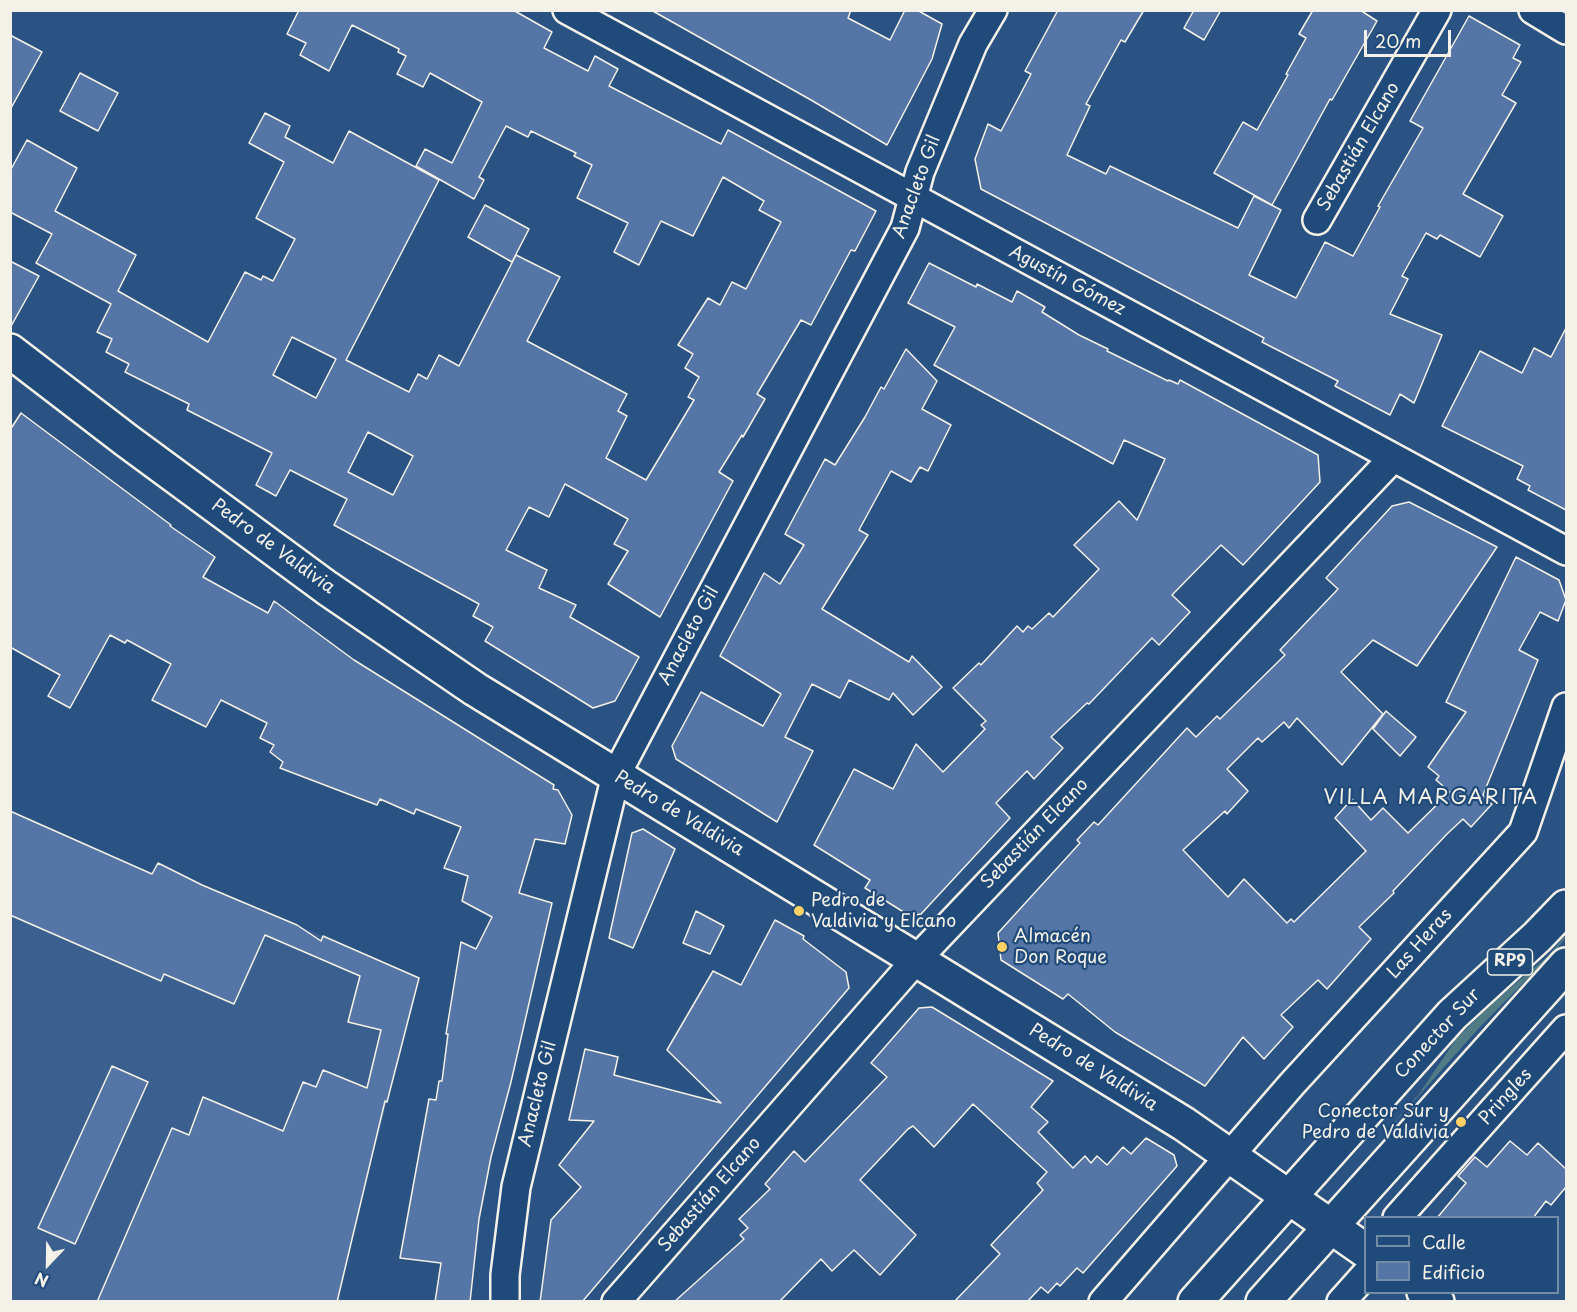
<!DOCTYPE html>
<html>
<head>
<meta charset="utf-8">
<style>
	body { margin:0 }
	#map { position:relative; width:1577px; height:1312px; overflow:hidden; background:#2a5383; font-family:"Playpen Sans",sans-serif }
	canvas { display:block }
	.frame { position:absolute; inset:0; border:12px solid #f4f1e8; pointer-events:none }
	.legend { position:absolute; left:1364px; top:1216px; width:195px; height:78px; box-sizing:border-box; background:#1f4a7a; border:2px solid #748da6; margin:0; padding:8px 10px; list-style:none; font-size:18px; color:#f4f1e8 }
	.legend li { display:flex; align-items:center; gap:12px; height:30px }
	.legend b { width:30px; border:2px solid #748da6 }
	.north { position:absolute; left:18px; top:1234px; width:60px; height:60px; -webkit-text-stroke:4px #1f4a7a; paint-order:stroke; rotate:202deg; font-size:16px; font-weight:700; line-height:24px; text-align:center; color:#f4f1e8 }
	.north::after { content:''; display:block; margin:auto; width:21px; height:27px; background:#f4f1e8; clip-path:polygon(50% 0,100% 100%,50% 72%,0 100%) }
	.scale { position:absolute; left:1364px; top:30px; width:87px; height:27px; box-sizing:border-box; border:3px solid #f4f1e8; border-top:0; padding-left:8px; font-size:18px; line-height:21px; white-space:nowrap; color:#f4f1e8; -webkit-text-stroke:4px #1f4a7a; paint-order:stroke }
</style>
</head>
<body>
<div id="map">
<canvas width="1577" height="1312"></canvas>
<div class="frame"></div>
<ul class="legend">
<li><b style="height:8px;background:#1f4a7a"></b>Calle</li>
<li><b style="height:16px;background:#5575a6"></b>Edificio</li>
</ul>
<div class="north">N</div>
<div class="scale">20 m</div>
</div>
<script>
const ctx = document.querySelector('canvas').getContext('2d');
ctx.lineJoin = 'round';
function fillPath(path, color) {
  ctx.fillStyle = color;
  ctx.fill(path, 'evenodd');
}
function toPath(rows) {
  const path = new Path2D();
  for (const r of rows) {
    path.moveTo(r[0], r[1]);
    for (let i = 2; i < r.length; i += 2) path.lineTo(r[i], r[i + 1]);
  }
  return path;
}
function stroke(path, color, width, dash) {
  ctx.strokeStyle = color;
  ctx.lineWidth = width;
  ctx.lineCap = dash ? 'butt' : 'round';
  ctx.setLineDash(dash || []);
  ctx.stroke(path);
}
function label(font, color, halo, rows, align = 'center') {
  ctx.font = font + ' "Playpen Sans",sans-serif';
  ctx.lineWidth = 4.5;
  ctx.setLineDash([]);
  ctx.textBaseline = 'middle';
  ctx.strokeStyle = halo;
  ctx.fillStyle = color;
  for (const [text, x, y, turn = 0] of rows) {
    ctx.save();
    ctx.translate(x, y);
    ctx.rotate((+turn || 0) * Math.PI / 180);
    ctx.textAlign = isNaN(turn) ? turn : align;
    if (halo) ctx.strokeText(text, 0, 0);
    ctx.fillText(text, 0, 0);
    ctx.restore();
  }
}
fillPath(toPath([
	[11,811,229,908,234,898,419,978,360,1206,339,1293,340,1301,11,1302]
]), '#3b6090');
fillPath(toPath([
	[1566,935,1566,938,1549,957,1479,1028,1372,1148,1419,1094,1456,1039,1495,1001,1548,956]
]), '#517c85');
const building = toPath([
	[299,10,513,10,552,32,544,48,588,71,595,56,618,69,609,86,721,144,728,130,876,211,855,251,851,250,811,325,801,320,757,394,765,399,743,437,742,435,719,472,733,481,660,617,608,584,628,551,614,544,628,519,565,484,549,517,529,507,506,550,547,570,539,588,576,605,570,617,639,657,615,701,593,708,485,641,493,627,473,616,479,604,334,525,347,499,290,470,276,496,256,485,272,453,187,410,189,404,125,372,129,364,106,352,112,339,97,332,111,304,36,263,52,234,10,212,10,171,27,140,77,168,55,211,136,255,118,291,208,342,245,272,261,280,263,276,273,281,295,239,256,218,284,162,249,143,265,113,290,126,285,137,333,163,349,131,439,180,346,360,409,392,418,374,427,379,439,355,459,366,516,255,560,277,527,341,627,394,618,411,627,416,606,458,646,480,694,400,688,397,699,377,685,368,693,354,678,345,708,298,720,305,732,282,746,289,781,222,759,210,764,201,723,177,693,236,661,221,639,265,614,252,628,223,577,198,592,165,574,156,576,153,531,131,528,137,506,126,479,177,484,180,474,199,416,166,425,149,452,163,482,102,430,73,423,87,397,74,406,56,398,52,399,49,352,25,329,71,300,55,306,43,287,34,299,10],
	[292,337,336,359,316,398,273,375,292,337],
	[368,432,413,456,393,495,348,472,368,432],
	[651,10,851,10,848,18,890,40,905,10,917,10,942,24,932,59,887,145,811,100,651,10],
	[1058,10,1144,10,1125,42,1121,40,1086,104,1090,106,1067,155,1106,174,1110,166,1238,228,1254,196,1281,210,1249,275,1296,298,1325,242,1353,256,1380,207,1378,206,1423,128,1410,121,1469,16,1520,45,1513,58,1521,62,1502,95,1516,103,1463,194,1503,216,1480,257,1440,235,1437,239,1426,233,1402,276,1408,279,1390,314,1442,335,1414,403,1400,394,1390,415,1335,386,1338,381,1262,342,1264,338,981,189,975,159,988,124,1001,131,1031,74,1025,71,1058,10],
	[1194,10,1221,10,1204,40,1184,28,1194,10],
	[1313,10,1360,10,1377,21,1332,100,1330,99,1272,205,1214,173,1243,122,1257,130,1288,75,1286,74,1306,38,1299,34,1313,10],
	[10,35,42,52,10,110,10,35],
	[80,73,118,93,98,131,60,111,80,73],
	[485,205,529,229,512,262,468,237,485,205],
	[10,261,39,276,10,328,10,261],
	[929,263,976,287,977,284,1012,302,1017,291,1045,307,1042,312,1079,335,1108,349,1107,351,1168,381,1169,380,1178,384,1180,380,1318,455,1320,482,1243,565,1221,545,1172,595,1190,612,1159,645,1152,638,1089,704,1087,703,1051,737,1063,748,1034,779,1027,771,996,803,1010,818,921,914,910,916,865,888,870,880,814,845,854,769,893,789,916,744,943,772,985,729,981,725,986,721,953,688,979,663,981,665,1017,626,1023,632,1028,626,1032,629,1049,613,1053,617,1099,569,1074,545,1119,501,1137,520,1165,459,1124,440,1113,464,934,365,955,327,908,303,929,263],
	[1566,328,1566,510,1528,490,1530,486,1517,479,1523,466,1442,426,1480,351,1522,373,1534,348,1551,357,1566,328],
	[906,349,937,381,922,409,951,425,928,471,920,467,911,482,891,471,859,530,868,535,822,609,909,662,912,656,942,687,913,715,893,693,889,700,849,680,840,698,812,684,785,737,813,751,777,822,676,759,672,746,701,692,763,726,781,694,720,656,764,573,780,584,804,545,785,534,825,459,835,465,865,417,881,387,884,389,906,349],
	[21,413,171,525,170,526,215,557,203,577,268,613,274,601,354,660,554,785,553,789,558,790,572,815,565,844,535,839,519,893,552,903,511,1082,491,1157,479,1219,470,1302,435,1302,441,1263,400,1258,429,1099,436,1100,439,1081,442,1081,448,1034,446,1034,461,942,476,949,492,917,462,901,468,876,444,868,461,827,416,809,414,814,380,799,377,805,280,768,283,762,270,752,274,745,260,738,267,723,221,700,206,727,152,700,171,664,127,640,125,643,110,635,70,708,48,696,60,675,10,647,10,430,21,413],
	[1409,502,1497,547,1417,666,1373,640,1341,672,1383,714,1342,765,1297,718,1289,728,1284,722,1262,742,1258,738,1227,769,1248,791,1227,814,1225,811,1183,850,1228,897,1244,879,1287,923,1291,919,1294,922,1366,851,1335,818,1352,799,1371,820,1383,808,1408,833,1450,792,1436,780,1439,776,1428,767,1466,712,1446,702,1516,557,1559,580,1566,600,1558,621,1540,612,1519,650,1538,660,1483,795,1492,804,1471,827,1463,819,1447,834,1393,891,1394,893,1359,927,1371,939,1327,989,1318,980,1281,1015,1293,1027,1264,1059,1243,1037,1205,1086,1115,1032,1068,994,1063,999,1001,960,998,933,1080,843,1077,840,1094,822,1098,825,1187,728,1196,737,1217,716,1220,719,1285,655,1280,650,1338,589,1326,578,1392,506,1409,502],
	[1386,711,1416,737,1400,756,1373,729,1386,711],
	[10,811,152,874,158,863,202,885,297,925,321,941,323,936,419,978,387,1102,385,1101,337,1302,97,1302,172,1128,189,1135,203,1097,283,1131,303,1082,316,1087,323,1070,367,1088,381,1030,348,1022,360,976,265,935,234,1004,164,974,161,981,10,915,10,811],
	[643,829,675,849,633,948,609,938,632,833,643,829],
	[696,911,724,926,710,954,683,943,696,911],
	[775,920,804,936,803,939,846,972,849,988,582,1302,540,1302,551,1220,581,1187,559,1165,594,1121,569,1120,585,1049,618,1057,614,1075,721,1103,667,1050,713,971,741,985,775,920],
	[932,1007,1053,1081,1031,1107,1048,1122,1038,1132,1073,1168,1085,1156,1091,1163,1097,1156,1107,1165,1123,1147,1131,1154,1146,1138,1174,1155,1177,1166,1083,1273,1077,1268,1060,1286,1057,1283,1048,1293,1041,1287,1027,1302,954,1302,1000,1254,991,1245,1043,1190,1037,1183,1047,1172,973,1104,934,1147,913,1126,908,1129,860,1180,916,1235,880,1275,854,1250,832,1271,821,1259,779,1302,674,1302,744,1239,740,1235,748,1228,739,1219,770,1189,765,1184,794,1151,805,1162,887,1077,871,1063,919,1008,932,1007],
	[112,1066,148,1082,75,1244,38,1228,112,1066],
	[1510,1141,1527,1155,1538,1143,1566,1169,1566,1187,1551,1205,1546,1201,1533,1218,1437,1218,1466,1183,1458,1176,1475,1157,1487,1167,1510,1141]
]);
fillPath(building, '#5575a6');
stroke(building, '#f4f1e8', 1.5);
const street = toPath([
	[567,10,1566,551],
	[1533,10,1566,30],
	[1317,220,1437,10],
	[1397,1218,1566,1029],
	[505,1302,505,1275,516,1187,616,775,905,228,920,172,973,44,993,10],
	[616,1302,916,960,1393,458],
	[1103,1302,1292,1084,1523,832,1566,707],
	[1341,1302,1366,1274]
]);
const secondary = toPath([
	[10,351,126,440,327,588,475,689,1184,1124,1366,1251],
	[1424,1292,1437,1302]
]);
const primary = toPath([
	[1195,1302,1452,1015,1537,937,1566,907],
	[1263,1302,1566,965]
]);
stroke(street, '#f4f1e8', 32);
stroke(secondary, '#f4f1e8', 38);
stroke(primary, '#f4f1e8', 38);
stroke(street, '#1f4a7a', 27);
stroke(secondary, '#1f4a7a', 33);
stroke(primary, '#1f4a7a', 33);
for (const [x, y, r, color] of [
	[799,911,6,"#ffd166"],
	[1002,947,6,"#ffd166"],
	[1461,1122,6,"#ffd166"]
]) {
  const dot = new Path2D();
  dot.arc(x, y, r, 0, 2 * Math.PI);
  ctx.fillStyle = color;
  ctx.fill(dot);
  stroke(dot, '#1f4a7a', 2);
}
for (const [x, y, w] of [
	[1510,962,45]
]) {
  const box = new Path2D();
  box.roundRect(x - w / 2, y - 13, w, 26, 4.5);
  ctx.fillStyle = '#1f4a7a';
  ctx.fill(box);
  stroke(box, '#f4f1e8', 1.5);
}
label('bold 16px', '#f4f1e8', null, [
	["RP9",1510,962]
]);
label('18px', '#f4f1e8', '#1f4a7a', [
	["Sebastián Elcano",1359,147,-60],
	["Anacleto Gil",917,187,-70],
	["Agustín Gómez",1067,281,28],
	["Pedro de Valdivia",273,547,36],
	["Anacleto Gil",689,636,-62],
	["Pedro de Valdivia",679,814,31],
	["Sebastián Elcano",1035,834,-46],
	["Las Heras",1420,944,-48],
	["Conector Sur",1438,1034,-47],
	["Pedro de Valdivia",1093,1068,32],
	["Anacleto Gil",538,1094,-76],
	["Pringles",1506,1097,-48],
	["Sebastián Elcano",710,1195,-49]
]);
label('18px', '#f4f1e8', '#1f4a7a', [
	["Pedro de",811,901],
	["Valdivia y Elcano",811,922],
	["Almacén",1014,937],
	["Don Roque",1014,958],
	["Conector Sur y",1449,1112,"right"],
	["Pedro de Valdivia",1449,1133,"right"]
], 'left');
ctx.letterSpacing = '1.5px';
label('20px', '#f4f1e8', '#1f4a7a', [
	["VILLA MARGARITA",1431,798]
]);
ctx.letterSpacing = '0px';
</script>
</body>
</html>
